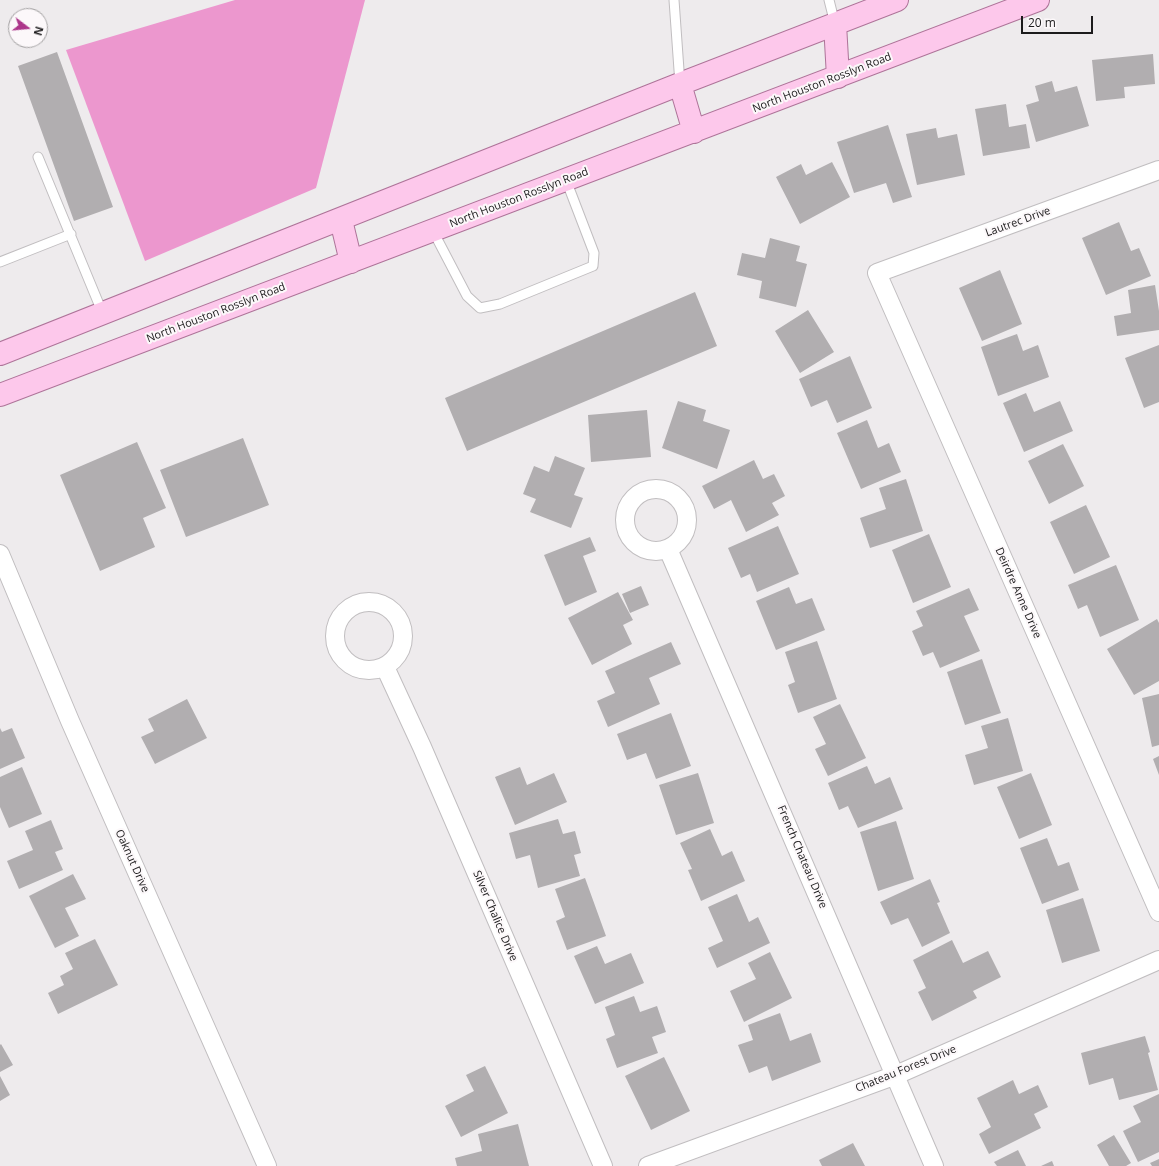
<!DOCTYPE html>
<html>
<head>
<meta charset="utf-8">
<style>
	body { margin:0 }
	#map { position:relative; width:1159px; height:1166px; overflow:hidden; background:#eeebed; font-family:"Open Sans",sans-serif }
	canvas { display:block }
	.north { position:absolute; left:8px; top:8px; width:40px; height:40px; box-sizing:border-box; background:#fcf8fa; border:1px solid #a2a0a1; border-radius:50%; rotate:106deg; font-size:11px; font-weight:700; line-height:16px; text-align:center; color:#1c1b1c }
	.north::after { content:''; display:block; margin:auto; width:14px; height:18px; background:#ac358a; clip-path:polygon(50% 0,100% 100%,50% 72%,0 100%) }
	.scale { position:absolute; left:1021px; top:16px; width:72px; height:18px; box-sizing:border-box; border:2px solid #1c1b1c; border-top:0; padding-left:5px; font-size:12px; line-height:14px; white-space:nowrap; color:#1c1b1c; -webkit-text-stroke:3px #fcf8fa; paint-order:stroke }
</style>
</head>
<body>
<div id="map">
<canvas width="1159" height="1166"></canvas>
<div class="north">N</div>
<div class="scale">20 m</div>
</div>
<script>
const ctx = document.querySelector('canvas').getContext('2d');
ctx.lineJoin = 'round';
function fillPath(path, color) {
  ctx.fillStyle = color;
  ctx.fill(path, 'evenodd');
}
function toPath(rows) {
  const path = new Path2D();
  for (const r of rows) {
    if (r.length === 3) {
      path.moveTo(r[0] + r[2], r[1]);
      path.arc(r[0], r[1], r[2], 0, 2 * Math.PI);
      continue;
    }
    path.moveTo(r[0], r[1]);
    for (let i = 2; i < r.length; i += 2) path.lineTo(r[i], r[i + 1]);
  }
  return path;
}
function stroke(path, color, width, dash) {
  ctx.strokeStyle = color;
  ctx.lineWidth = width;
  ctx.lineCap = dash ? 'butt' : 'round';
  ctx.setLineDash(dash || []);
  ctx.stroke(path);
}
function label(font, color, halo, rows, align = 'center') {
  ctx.font = font + ' "Open Sans",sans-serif';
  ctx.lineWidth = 4;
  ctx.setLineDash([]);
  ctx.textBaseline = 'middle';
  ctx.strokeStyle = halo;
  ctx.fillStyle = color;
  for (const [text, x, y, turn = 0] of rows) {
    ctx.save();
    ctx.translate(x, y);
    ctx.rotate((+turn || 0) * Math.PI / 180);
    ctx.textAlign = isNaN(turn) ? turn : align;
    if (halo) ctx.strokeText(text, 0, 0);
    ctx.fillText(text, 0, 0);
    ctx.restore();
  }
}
fillPath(toPath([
	[235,0,365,0,316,188,145,261,66,50]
]), '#ec97ce');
fillPath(toPath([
	[57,52,113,207,74,221,18,66],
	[1153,54,1155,84,1124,87,1125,98,1096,101,1092,60],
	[1052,81,1055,92,1077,86,1089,126,1036,142,1026,105,1039,101,1035,86],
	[1006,104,1009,127,1026,124,1030,148,983,156,975,109],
	[888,125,912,197,893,203,886,183,854,193,837,142],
	[936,128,938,138,957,134,965,175,917,185,906,134],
	[832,162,850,197,800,224,776,177,801,164,806,175],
	[1119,222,1131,251,1139,248,1151,276,1106,295,1082,238],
	[770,238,800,246,796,261,807,264,796,307,759,298,762,281,737,275,742,253,765,258],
	[1000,270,1022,324,982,341,959,288],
	[1155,285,1159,311,1159,330,1117,336,1114,316,1131,313,1128,290],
	[695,292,717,346,467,451,445,398],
	[808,310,834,352,800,373,775,331],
	[1017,334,1023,351,1038,345,1049,377,998,396,981,347],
	[1159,345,1159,402,1144,408,1125,358],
	[850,356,872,408,837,423,827,400,811,407,799,379],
	[1026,393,1034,412,1060,401,1073,431,1024,452,1003,403],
	[678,401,706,410,703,421,730,430,717,469,662,448],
	[647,410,651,457,591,462,588,415],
	[867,420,878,448,889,443,901,472,861,489,837,433],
	[243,438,269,505,186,537,160,470],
	[137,442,166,508,143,518,155,547,100,571,60,475],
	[1063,444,1084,486,1049,504,1028,461],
	[555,456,585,468,574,495,583,498,571,528,530,512,536,499,523,494,534,466,549,472],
	[754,460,763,479,774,474,785,496,772,503,779,515,746,532,731,500,714,509,702,486],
	[906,479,923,531,870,548,860,518,886,509,879,488],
	[1086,505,1110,557,1074,574,1050,522],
	[778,526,799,574,757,592,750,574,741,578,728,548],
	[929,534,951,587,913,603,892,550],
	[590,537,596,551,583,556,597,592,565,606,544,555],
	[1116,565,1139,620,1100,637,1087,605,1078,609,1068,585],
	[641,586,649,605,630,613,622,594],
	[789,587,796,604,812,598,825,630,776,650,756,601],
	[969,588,979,610,964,616,980,651,940,668,933,652,923,656,912,631,923,626,916,611],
	[618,592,633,620,623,625,632,644,592,665,568,618],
	[1157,619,1159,623,1159,681,1134,695,1107,649],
	[817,641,837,699,798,713,788,685,795,682,785,652],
	[671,642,681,664,649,678,660,704,608,727,597,701,615,693,605,671],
	[982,659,1001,713,965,725,947,672],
	[1159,694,1159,745,1152,747,1142,698],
	[187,699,207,738,155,764,141,737,154,731,148,719],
	[840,704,866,758,828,776,815,749,826,744,813,717],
	[671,713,691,766,656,779,646,753,627,760,617,734],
	[1008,718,1023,771,974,785,965,755,988,748,981,726],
	[0,728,2,732,12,728,25,758,0,769],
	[1159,756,1159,775,1153,759],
	[867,766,875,784,890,777,903,809,858,828,848,806,839,810,828,783],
	[22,767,42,814,9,828,0,807,0,777],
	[520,767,527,785,554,773,567,802,515,825,495,777],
	[698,773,714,823,676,835,659,785],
	[1031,773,1052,825,1019,839,997,787],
	[558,819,563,834,575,831,581,853,574,855,580,876,538,888,530,855,516,859,509,833],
	[51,820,63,849,55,852,63,870,19,889,7,861,33,850,25,831],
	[896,821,914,879,878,891,860,832],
	[710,829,722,856,732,851,745,881,701,901,688,870,692,869,680,843],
	[1047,838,1058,866,1069,862,1079,890,1042,904,1020,848],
	[73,874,86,899,65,908,79,936,55,948,29,896],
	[585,878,606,936,567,950,556,921,565,917,555,889],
	[930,879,940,902,937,903,950,933,922,947,908,918,891,925,880,902],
	[737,894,749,922,758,917,770,943,717,968,708,948,723,941,708,907],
	[1083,898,1100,951,1062,963,1046,910],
	[95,939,118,985,58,1014,48,993,64,985,60,976,73,969,65,953],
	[952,940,963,963,988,951,1001,977,973,991,977,998,932,1021,918,992,926,988,913,960],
	[597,946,605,964,631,953,644,983,595,1004,574,956],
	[770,952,792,998,744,1022,730,991,756,979,748,963],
	[634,996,640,1012,657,1006,666,1032,652,1037,658,1053,617,1068,606,1039,615,1035,605,1007],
	[780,1013,790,1041,811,1033,821,1062,772,1081,767,1066,749,1073,738,1045,753,1040,748,1025],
	[1145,1036,1150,1052,1148,1053,1158,1090,1119,1100,1113,1078,1089,1085,1081,1053],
	[1,1044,13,1065,0,1072,0,1045],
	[664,1057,690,1111,651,1130,625,1076],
	[485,1066,508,1113,461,1137,445,1106,474,1091,466,1075],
	[0,1076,10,1095,0,1101],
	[1013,1080,1019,1094,1038,1085,1048,1107,1034,1114,1041,1128,989,1154,979,1134,991,1127,977,1098],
	[1159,1094,1159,1152,1138,1162,1123,1131,1141,1122,1133,1106],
	[518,1124,529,1166,457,1166,455,1158,482,1151,478,1134],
	[1114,1135,1131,1163,1126,1166,1109,1166,1097,1145],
	[853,1143,865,1166,822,1166,819,1160],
	[1018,1150,1026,1166,997,1166,994,1162],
	[1159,1159,1159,1166,1152,1166,1150,1163],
	[1052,1161,1054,1166,1041,1166]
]), '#b1aeb0');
const service = toPath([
	[674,0,680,84],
	[829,0,835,24],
	[38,157,103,314],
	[433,231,467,296,480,308,500,304,593,266,594,253,566,180],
	[0,262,71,234]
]);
const minor = toPath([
	[1159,170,877,273,1159,912],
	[656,520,31],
	[668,549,934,1166],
	[0,554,70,721,267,1166],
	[369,636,34],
	[385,667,422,747,603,1166],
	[648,1166,896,1075,1159,960]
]);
const primary = toPath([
	[835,24,838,77],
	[680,84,694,132],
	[341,220,351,262],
	[0,354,680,84,897,0],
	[0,395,1038,0]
]);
stroke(service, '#c1bec0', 11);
stroke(minor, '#c1bec0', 20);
stroke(primary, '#ae7499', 24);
stroke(service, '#fff', 9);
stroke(minor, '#fff', 18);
stroke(primary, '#fdc8eb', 22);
label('11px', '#1c1b1c', '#fcf8fa', [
	["North Houston Rosslyn Road",822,83,-21],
	["North Houston Rosslyn Road",519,198,-21],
	["Lautrec Drive",1018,222,-20],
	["North Houston Rosslyn Road",216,313,-21],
	["Deirdre Anne Drive",1018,593,66],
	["French Chateau Drive",802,857,67],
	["Oaknut Drive",132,861,66],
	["Silver Chalice Drive",495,916,67],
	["Chateau Forest Drive",906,1069,-22]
]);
</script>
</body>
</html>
